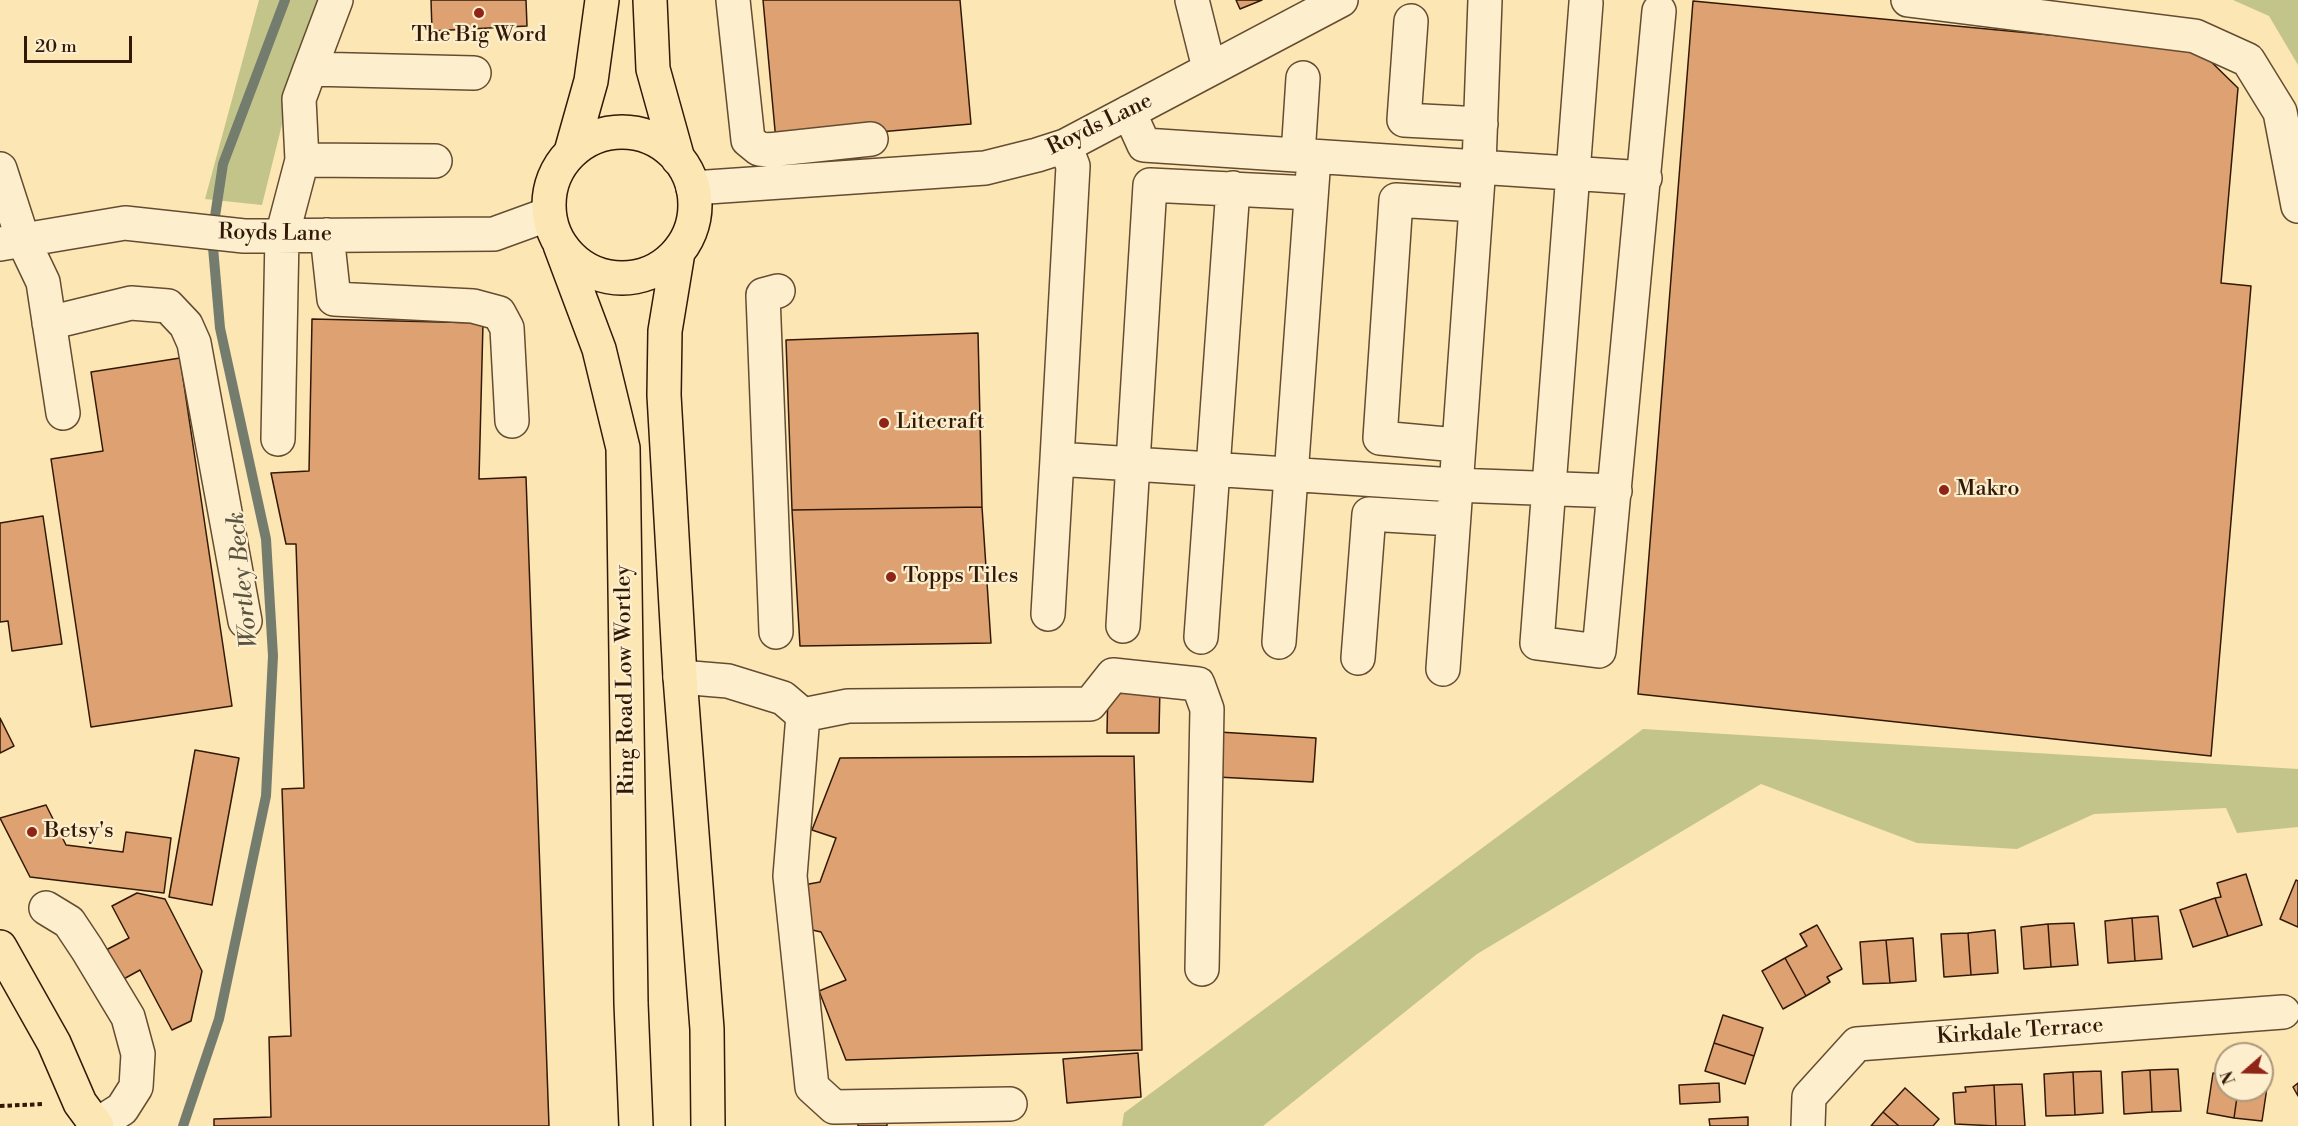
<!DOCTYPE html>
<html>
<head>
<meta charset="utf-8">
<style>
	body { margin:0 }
	#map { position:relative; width:2298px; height:1126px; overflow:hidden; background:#fce6b3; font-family:"Libre Bodoni",serif }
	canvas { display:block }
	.north { position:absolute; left:2214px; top:1042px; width:60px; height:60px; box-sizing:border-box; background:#fdefce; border:2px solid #ac997e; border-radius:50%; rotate:250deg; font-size:16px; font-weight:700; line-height:24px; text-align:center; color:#321907 }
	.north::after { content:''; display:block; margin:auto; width:21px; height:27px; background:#8f2418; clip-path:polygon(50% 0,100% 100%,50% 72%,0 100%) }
	.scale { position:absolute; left:24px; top:36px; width:108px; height:27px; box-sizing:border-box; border:3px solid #321907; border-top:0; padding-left:8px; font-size:18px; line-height:21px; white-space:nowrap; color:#321907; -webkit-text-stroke:4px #fdefce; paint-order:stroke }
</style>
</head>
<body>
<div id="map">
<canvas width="2298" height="1126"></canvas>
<div class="north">N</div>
<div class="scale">20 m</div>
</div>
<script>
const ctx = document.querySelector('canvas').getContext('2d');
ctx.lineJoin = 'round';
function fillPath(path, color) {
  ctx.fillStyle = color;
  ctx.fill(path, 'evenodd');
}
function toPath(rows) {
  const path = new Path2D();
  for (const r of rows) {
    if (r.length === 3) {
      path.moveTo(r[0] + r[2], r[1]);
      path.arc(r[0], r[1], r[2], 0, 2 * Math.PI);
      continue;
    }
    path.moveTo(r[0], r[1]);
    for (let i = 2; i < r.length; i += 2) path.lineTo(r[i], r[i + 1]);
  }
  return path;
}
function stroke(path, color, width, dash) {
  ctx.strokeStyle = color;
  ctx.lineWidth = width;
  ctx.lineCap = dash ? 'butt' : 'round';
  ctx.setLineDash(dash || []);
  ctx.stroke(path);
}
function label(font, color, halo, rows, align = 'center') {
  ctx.font = font + ' "Libre Bodoni",serif';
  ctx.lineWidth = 4.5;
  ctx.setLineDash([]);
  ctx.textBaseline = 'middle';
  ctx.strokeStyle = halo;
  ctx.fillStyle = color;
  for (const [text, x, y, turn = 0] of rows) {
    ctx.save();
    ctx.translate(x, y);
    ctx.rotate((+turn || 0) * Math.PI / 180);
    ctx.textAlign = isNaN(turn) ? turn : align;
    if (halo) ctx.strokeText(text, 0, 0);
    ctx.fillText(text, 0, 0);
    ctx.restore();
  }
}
fillPath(toPath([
	[259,0,318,0,295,72,262,205,205,199],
	[2233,0,2298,0,2298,65,2269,16],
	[1643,729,2298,769,2298,827,2237,833,2226,808,2094,814,2017,849,1917,843,1761,784,1477,954,1263,1126,1122,1126,1124,1113]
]), '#c2c48a');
stroke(toPath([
	[183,1126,219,1019,266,796,273,656,266,539,220,328,212,236,223,164,285,0]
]), '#747c6e', 10);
const building = toPath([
	[431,0,526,0,527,26,432,31,431,0],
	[763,0,960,0,971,124,776,141,763,0],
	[1236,0,1262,0,1240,9,1236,0],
	[1693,1,2198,49,2238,88,2221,283,2251,286,2211,756,1638,694,1693,1],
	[312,319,483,323,479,479,526,477,549,1126,214,1126,214,1119,271,1117,269,1037,291,1036,282,789,304,788,296,544,286,544,271,473,309,471,312,319],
	[978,333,982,507,792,510,786,340,978,333],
	[180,358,232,706,91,727,51,459,103,451,91,372,180,358],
	[982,507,991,643,800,646,792,510,982,507],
	[43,516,62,644,12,651,8,621,0,622,0,523,43,516],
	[1108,686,1160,686,1159,733,1107,733,1108,686],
	[0,718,14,746,0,753,0,718],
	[1219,732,1316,738,1313,782,1217,777,1219,732],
	[195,750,239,758,212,905,169,897,195,750],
	[1134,756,1142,1050,846,1060,819,991,846,980,821,932,808,929,798,895,809,884,820,882,836,838,812,830,840,758,1134,756],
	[46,805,66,845,123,852,126,832,171,838,164,893,30,877,0,818,46,805],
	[2246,874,2262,925,2228,936,2215,898,2221,897,2217,883,2246,874],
	[2296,880,2298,881,2298,927,2280,919,2296,880],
	[137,893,165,899,202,971,191,1021,172,1030,140,970,120,981,104,951,129,938,112,906,137,893],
	[2215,898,2228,936,2193,947,2180,910,2215,898],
	[2158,916,2162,959,2135,961,2132,918,2158,916],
	[2132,918,2135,961,2108,963,2105,921,2132,918],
	[2074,923,2078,965,2051,967,2048,924,2074,923],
	[2048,924,2051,967,2024,969,2021,927,2048,924],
	[1817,925,1842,969,1827,977,1830,982,1806,996,1785,958,1807,946,1800,934,1817,925],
	[1995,930,1998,973,1971,975,1968,933,1995,930],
	[1968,933,1971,975,1944,977,1941,934,1968,933],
	[1913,938,1916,981,1890,983,1886,940,1913,938],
	[1886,940,1890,983,1863,984,1860,942,1886,940],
	[1785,958,1806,996,1783,1009,1762,971,1785,958],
	[1723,1015,1763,1028,1754,1056,1714,1043,1723,1015],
	[1714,1043,1754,1056,1745,1084,1705,1071,1714,1043],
	[1138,1053,1141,1097,1067,1103,1063,1059,1138,1053],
	[2178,1069,2181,1111,2152,1112,2150,1070,2178,1069],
	[2150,1070,2152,1112,2124,1114,2122,1072,2150,1070],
	[2101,1071,2103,1113,2075,1115,2073,1072,2101,1071],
	[2073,1072,2075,1115,2046,1116,2044,1074,2073,1072],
	[2213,1073,2226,1075,2226,1090,2238,1090,2234,1118,2207,1113,2213,1073],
	[2262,1081,2268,1081,2262,1121,2234,1118,2238,1090,2262,1090,2262,1081],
	[1719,1083,1720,1102,1680,1104,1679,1085,1719,1083],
	[2298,1083,2298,1096,2293,1087,2298,1083],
	[2022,1084,2025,1126,1996,1126,1994,1085,2022,1084],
	[1994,1085,1996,1126,1955,1124,1953,1093,1966,1092,1965,1087,1994,1085],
	[1905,1088,1939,1119,1933,1126,1899,1126,1883,1112,1905,1088],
	[1883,1112,1899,1126,1871,1126,1883,1112],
	[1748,1117,1748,1126,1710,1126,1709,1119,1748,1117],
	[858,1119,887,1120,887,1126,858,1126,858,1119]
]);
fillPath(building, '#dda172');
stroke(building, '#321907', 1.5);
const minor = toPath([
	[733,0,748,140,759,149,769,150,871,139],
	[1192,0,1209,68],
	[1908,0,2195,36,2248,60,2280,112,2298,206],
	[1586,3,1537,643,1599,651,1659,11],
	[1411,21,1404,120,1481,124],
	[310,69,336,0],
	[1129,112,1144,145,1645,178],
	[1065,146,1073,166,1057,459,1454,485,1615,491],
	[1298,155,1303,78],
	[302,160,435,161],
	[0,169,23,240,43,282,63,413],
	[693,188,985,168,1037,155,1065,146,1341,0],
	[327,235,334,299,473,306,499,313,507,328,512,421],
	[0,244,125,223,244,236,494,234,549,214],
	[49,323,131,303,168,306,186,325,194,343,245,621],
	[278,439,282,236,302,160,299,99,310,69,474,73],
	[1457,445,1380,438,1396,200,1476,205],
	[1048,614,1057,459],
	[1123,626,1150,185,1311,193],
	[776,632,763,295,778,291],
	[1201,637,1233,188],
	[1279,642,1313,171],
	[1358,658,1369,514,1452,519],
	[1443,669,1479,165,1485,0],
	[680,677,728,681,783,698,803,715,790,876,812,1087,834,1107,1010,1104],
	[803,715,848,706,1090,704,1113,675,1198,684,1207,709,1202,969],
	[46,908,69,922,87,949,128,1017,138,1054,136,1087,122,1109,95,1126],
	[1808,1126,1809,1097,1857,1044,2283,1012]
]);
const major = toPath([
	[0,947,54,1043,80,1103,97,1126]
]);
const highway = toPath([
	[650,0,653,69,678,159],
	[622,205,73],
	[571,152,591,81,602,0],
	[560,245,599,349,623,448,631,1003,636,1126],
	[678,252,665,331,664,395,680,677,707,1029,708,1126]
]);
stroke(minor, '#644c32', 36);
stroke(major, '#321907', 36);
stroke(highway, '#321907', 36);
stroke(toPath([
	[0,1106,44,1104]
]), '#321907', 4, [4.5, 3]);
stroke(minor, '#fdefce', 33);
stroke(major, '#fce6b3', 33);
stroke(highway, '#fce6b3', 33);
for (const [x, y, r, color] of [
	[479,13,6,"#8f2418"],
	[884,423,6,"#8f2418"],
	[1944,490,6,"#8f2418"],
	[891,577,6,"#8f2418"],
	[32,832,6,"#8f2418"]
]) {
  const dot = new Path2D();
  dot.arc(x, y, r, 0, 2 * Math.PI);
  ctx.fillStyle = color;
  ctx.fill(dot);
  stroke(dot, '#fdefce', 2);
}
label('22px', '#321907', '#fdefce', [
	["The Big Word",479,36,"center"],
	["Litecraft",896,423],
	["Makro",1956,490],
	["Topps Tiles",903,577],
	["Betsy's",44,832]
], 'left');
label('22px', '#321907', '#fdefce', [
	["Royds Lane",1100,125,-26],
	["Royds Lane",275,234,1],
	["Ring Road Low Wortley",626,680,-91],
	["Kirkdale Terrace",2020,1032,-4]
]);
label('italic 24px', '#585343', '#fdefce', [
	["Wortley Beck",244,580,-96]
]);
</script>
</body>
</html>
